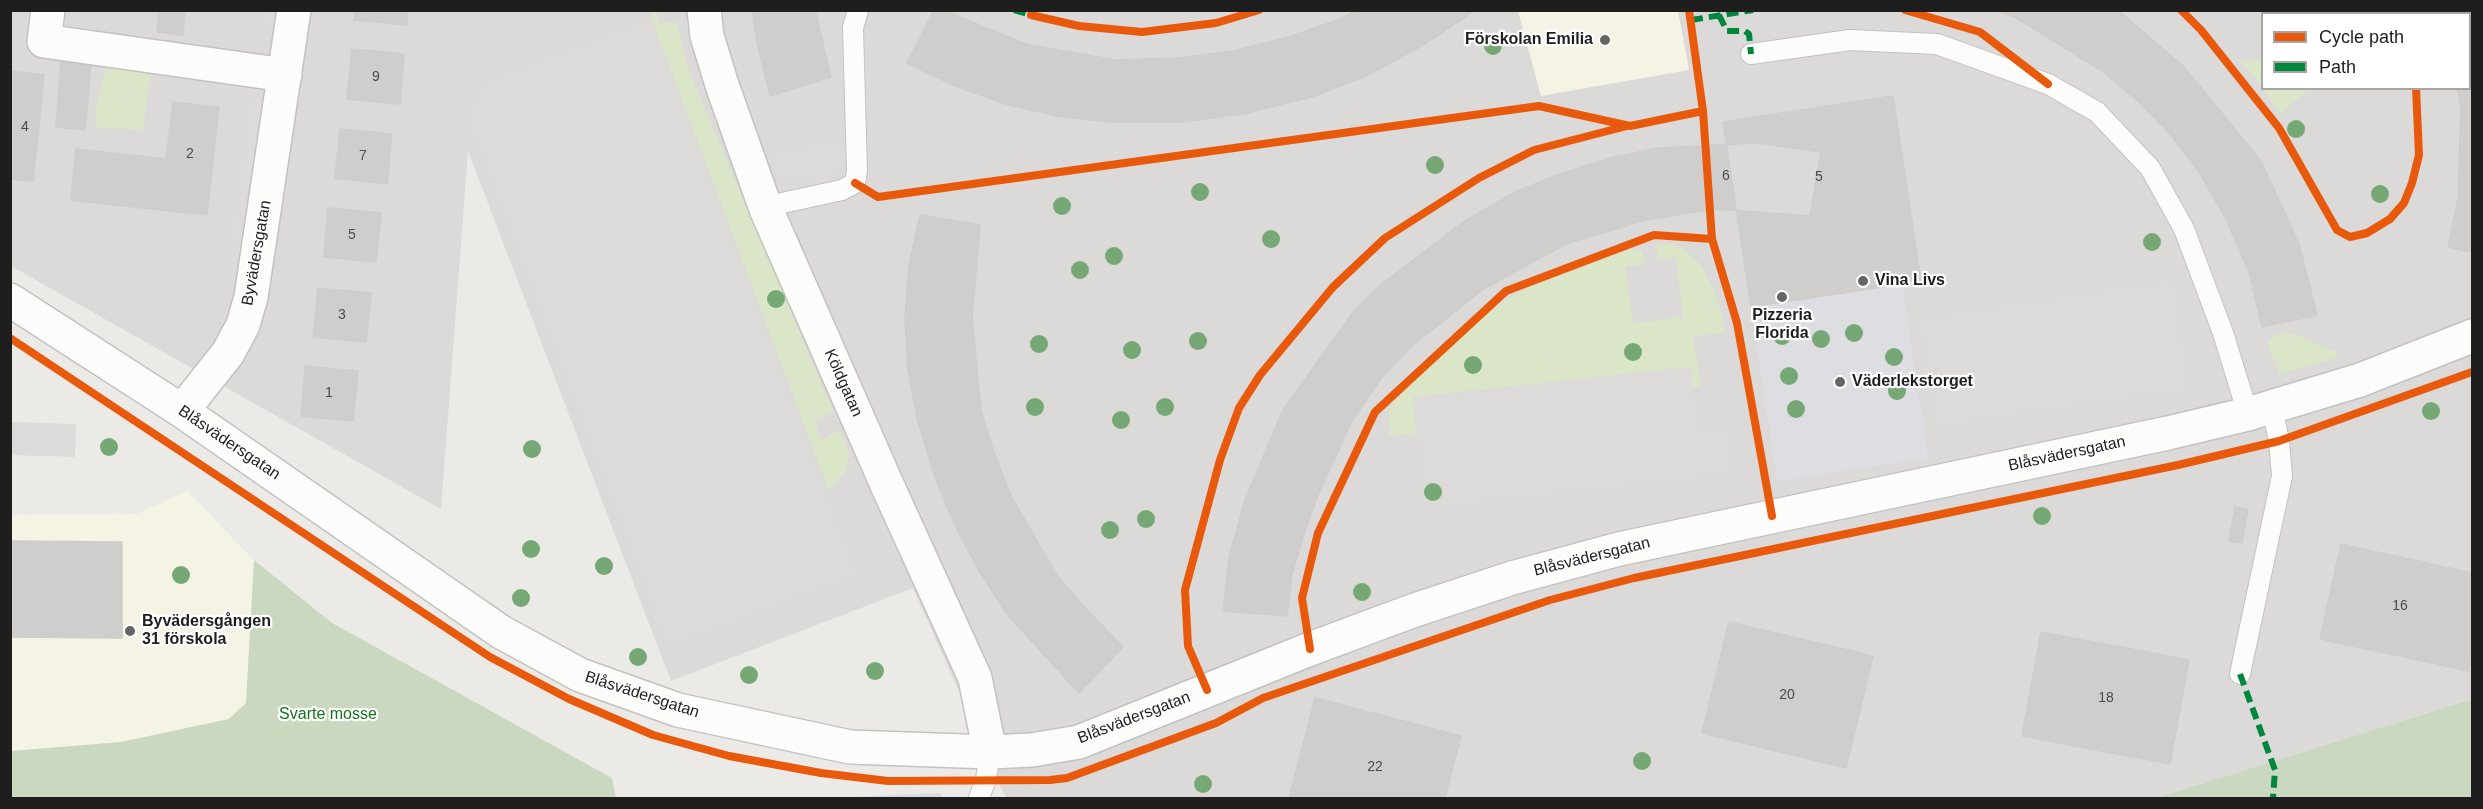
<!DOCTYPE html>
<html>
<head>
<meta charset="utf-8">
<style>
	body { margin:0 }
	#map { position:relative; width:2483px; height:809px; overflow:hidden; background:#eceae7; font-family:Arial,sans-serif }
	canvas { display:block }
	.frame { position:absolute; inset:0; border:12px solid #1e1e1e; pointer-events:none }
	.legend { position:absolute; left:2261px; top:12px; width:210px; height:78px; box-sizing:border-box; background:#fff; border:2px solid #a5a5a5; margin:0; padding:8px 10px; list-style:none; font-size:18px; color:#1e1e1e }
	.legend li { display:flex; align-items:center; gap:12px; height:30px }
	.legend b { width:30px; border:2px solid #a5a5a5 }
</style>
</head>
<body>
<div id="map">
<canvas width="2483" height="809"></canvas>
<div class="frame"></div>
<ul class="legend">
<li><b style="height:8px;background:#e8590c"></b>Cycle path</li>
<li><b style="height:8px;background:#00873e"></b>Path</li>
</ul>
</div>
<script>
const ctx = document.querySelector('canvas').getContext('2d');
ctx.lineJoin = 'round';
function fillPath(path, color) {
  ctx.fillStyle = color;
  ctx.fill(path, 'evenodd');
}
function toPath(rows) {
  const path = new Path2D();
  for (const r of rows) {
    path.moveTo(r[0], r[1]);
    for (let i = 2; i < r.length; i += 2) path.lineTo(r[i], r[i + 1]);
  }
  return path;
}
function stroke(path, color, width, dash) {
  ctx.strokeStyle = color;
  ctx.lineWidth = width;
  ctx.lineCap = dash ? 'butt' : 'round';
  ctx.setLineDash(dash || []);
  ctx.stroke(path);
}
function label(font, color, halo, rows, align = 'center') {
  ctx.font = font + ' Arial,sans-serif';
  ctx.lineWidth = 4.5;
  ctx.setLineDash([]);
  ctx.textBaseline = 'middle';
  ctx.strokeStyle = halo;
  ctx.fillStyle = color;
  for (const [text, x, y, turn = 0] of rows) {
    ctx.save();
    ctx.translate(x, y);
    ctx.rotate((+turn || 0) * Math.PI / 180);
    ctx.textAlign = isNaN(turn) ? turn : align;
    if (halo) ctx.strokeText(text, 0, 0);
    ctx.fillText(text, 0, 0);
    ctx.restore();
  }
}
fillPath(toPath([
	[11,11,2472,11,2472,699,2156,798,1006,798,913,588,671,681,468,151,441,509,11,266],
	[2262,14,2470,14,2470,88,2262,88]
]), '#dbdad8');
fillPath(toPath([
	[1518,11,1678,11,1689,70,1541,96],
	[187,491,254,560,246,703,229,719,121,742,11,751,11,515,137,514]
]), '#f5f3e3');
fillPath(toPath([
	[657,12,659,24,677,22,684,55,691,76,833,412,815,421,821,440,839,430,847,447,848,460,846,471,829,491,650,15],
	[2262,60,2262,88,2309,89,2280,114,2254,76,2240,61],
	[105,68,150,73,143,130,96,127,96,111],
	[1671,244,1684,249,1700,264,1712,286,1721,313,1725,332,1693,336,1701,386,1692,387,1689,367,1413,397,1416,434,1389,436,1389,408,1439,351,1499,304,1523,290,1586,264,1631,249,1642,251,1645,264,1625,267,1633,324,1683,317,1676,257,1658,259,1656,245],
	[2292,333,2338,353,2336,358,2280,374,2268,346,2269,341,2274,335]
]), '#dbe6c9');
fillPath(toPath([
	[254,560,332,623,612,778,616,798,11,798,11,751,121,742,229,719,246,703],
	[2472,699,2472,798,2156,798]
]), '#cad8bf');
fillPath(toPath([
	[264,11,280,11,277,31,262,29],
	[650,19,857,575,667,648,470,125,477,84],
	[249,104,267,107,248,242,230,240],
	[845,139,851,172,779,184,774,151],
	[2173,279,2190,389,1935,427,1918,318],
	[1691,368,1698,432,1727,430,1732,475,1425,509,1413,399],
	[11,422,76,424,75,457,11,455],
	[941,793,942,798,825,798]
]), '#dcdbda');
fillPath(toPath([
	[1902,284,1928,458,1777,481,1751,307]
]), '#dedde1');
const building = toPath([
	[159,10,185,10,183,35,157,32,159,10],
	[355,10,408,10,407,25,354,20,355,10],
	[752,10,815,10,831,77,770,96,757,42,752,10],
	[934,10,943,10,1026,44,1114,60,1179,58,1233,51,1289,37,1340,19,1357,10,1476,10,1425,44,1368,75,1312,97,1247,113,1183,122,1110,122,1057,116,1006,104,955,86,907,63,934,10],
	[1993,10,2118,10,2184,67,2261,161,2299,244,2317,315,2262,327,2250,275,2225,217,2199,172,2169,133,2139,102,2102,71,2015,17,1993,10],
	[2438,10,2472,10,2472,252,2448,247,2458,199,2461,107,2457,88,2470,88,2470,14,2439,14,2438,10],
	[352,49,404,54,400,104,347,99,352,49],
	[61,61,91,64,85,130,56,127,61,61],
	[10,71,44,75,33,181,10,179,10,71],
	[1893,96,1921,281,1751,307,1723,122,1893,96],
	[173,102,219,107,207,215,71,200,76,149,166,159,173,102],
	[340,129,392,134,387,184,335,178,340,129],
	[1757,143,1821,152,1810,216,1713,209,1645,220,1566,244,1485,288,1413,345,1382,377,1352,421,1318,495,1305,531,1292,574,1287,616,1223,611,1229,558,1246,497,1283,410,1354,311,1380,285,1463,222,1515,192,1557,175,1610,158,1657,148,1757,143],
	[328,208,381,213,376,262,324,257,328,208],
	[920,215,980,225,972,318,981,411,995,455,1012,498,1058,577,1088,611,1123,647,1079,693,1007,614,978,569,955,526,935,477,918,422,908,370,905,320,909,265,920,215],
	[318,288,371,293,366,342,313,337,318,288],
	[305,366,358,371,353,421,301,416,305,366],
	[2235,507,2248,509,2242,543,2229,541,2235,507],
	[10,541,122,542,122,638,10,637,10,541],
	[2341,544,2472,573,2472,654,2469,671,2320,639,2341,544],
	[1729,622,1873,656,1846,768,1702,733,1729,622],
	[2041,632,2189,660,2170,764,2022,736,2041,632],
	[1315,698,1461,736,1445,798,1289,798,1315,698]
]);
fillPath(building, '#d0cecc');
stroke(building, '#cfccc9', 1.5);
const lane = toPath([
	[1751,54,1850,40,1937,44,2048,84,2097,112,2150,168,2184,229,2223,333,2248,414],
	[766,209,782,203,842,190,855,183,857,171,853,28,858,10],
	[2240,674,2282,476,2279,441,2272,407],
	[979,798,986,779,990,752]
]);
const street = toPath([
	[48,10,44,41,285,75],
	[704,10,707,36,722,85,766,209,888,487,975,678,990,752],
	[10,300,182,411,501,632,580,675,678,710,850,747,990,752,1032,750,1079,742,1310,649,1412,611,1512,578,1619,549,2168,433,2248,414,2360,380,2472,336],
	[182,411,228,353,243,325,251,297,294,10]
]);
stroke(lane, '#c3c2c1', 22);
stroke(street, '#c3c2c1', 36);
stroke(lane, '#fcfcfb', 20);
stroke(street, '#fcfcfb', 33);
stroke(toPath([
	[1014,10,1031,15,1032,12],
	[2393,10,2394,14],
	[1719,15,1727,31,1745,31,1749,34,1751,54],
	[1691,20,1753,10],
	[2240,674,2275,770,2273,798]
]), '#00873e', 6, [12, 6]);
stroke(toPath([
	[1905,10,1980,32,2048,84],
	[2181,10,2201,30,2279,128,2337,230,2350,237,2367,233,2390,219,2404,203,2412,183,2419,155,2416,88],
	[1031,15,1079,26,1142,32,1216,23,1259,10],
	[1703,111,1712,239],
	[855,183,878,197,1539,106,1630,126,1703,111,1689,10],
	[10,338,490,657,569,699,653,735,729,756,821,773,888,781,1050,780,1067,778,1216,723,1263,698,1550,600,1634,578,2178,465,2279,441,2472,372],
	[1310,649,1302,598,1318,533,1375,412,1506,291,1654,235,1712,239,1737,323,1772,516],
	[1207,690,1188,646,1185,590,1220,460,1239,408,1260,375,1333,287,1385,238,1479,178,1534,150,1627,126]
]), '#e8590c', 8);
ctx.fillStyle = '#76a875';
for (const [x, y] of [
	[1493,46],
	[2296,129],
	[1435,165],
	[1200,192],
	[2380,194],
	[1062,206],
	[1271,239],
	[2152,242],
	[1114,256],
	[1080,270],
	[776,299],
	[1854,333],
	[1782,336],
	[1821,339],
	[1198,341],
	[1039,344],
	[1132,350],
	[1633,352],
	[1894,357],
	[1473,365],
	[1789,376],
	[1897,391],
	[1035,407],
	[1165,407],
	[1796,409],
	[2431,411],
	[1121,420],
	[109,447],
	[532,449],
	[1433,492],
	[2042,516],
	[1146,519],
	[1110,530],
	[531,549],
	[604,566],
	[181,575],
	[1362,592],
	[521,598],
	[638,657],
	[875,671],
	[749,675],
	[1642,761],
	[1203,784]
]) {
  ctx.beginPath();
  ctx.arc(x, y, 9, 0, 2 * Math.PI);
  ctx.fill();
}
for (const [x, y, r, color] of [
	[1605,40,6,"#666564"],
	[1863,281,6,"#666564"],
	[1782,297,6,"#666564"],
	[1840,382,6,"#666564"],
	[130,631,6,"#666564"]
]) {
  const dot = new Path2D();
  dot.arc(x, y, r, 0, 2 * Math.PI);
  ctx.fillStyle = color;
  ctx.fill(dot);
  stroke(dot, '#fff', 2);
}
label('14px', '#4a4a4a', null, [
	["9",376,77],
	["4",25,127],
	["2",190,154],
	["7",363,156],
	["6",1726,176],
	["5",1819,177],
	["5",352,235],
	["3",342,315],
	["1",329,393],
	["16",2400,606],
	["20",1787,695],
	["18",2106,698],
	["22",1375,767]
]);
label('bold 16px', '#1e1e1e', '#fff', [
	["Förskolan Emilia",1593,40,"right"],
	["Vina Livs",1875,281],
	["Pizzeria",1782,316,"center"],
	["Florida",1782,334,"center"],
	["Väderlekstorget",1852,382],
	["Byvädersgången",142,622],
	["31 förskola",142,640]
], 'left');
label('16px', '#1e1e1e', '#fff', [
	["Byvädersgatan",257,253,-80],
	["Köldgatan",843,383,66],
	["Blåsvädersgatan",229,443,34],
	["Blåsvädersgatan",2067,454,-12],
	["Blåsvädersgatan",1592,557,-14],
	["Blåsvädersgatan",642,695,18],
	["Blåsvädersgatan",1134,718,-21]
]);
label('16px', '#167217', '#fff', [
	["Svarte mosse",328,715]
]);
</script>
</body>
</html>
